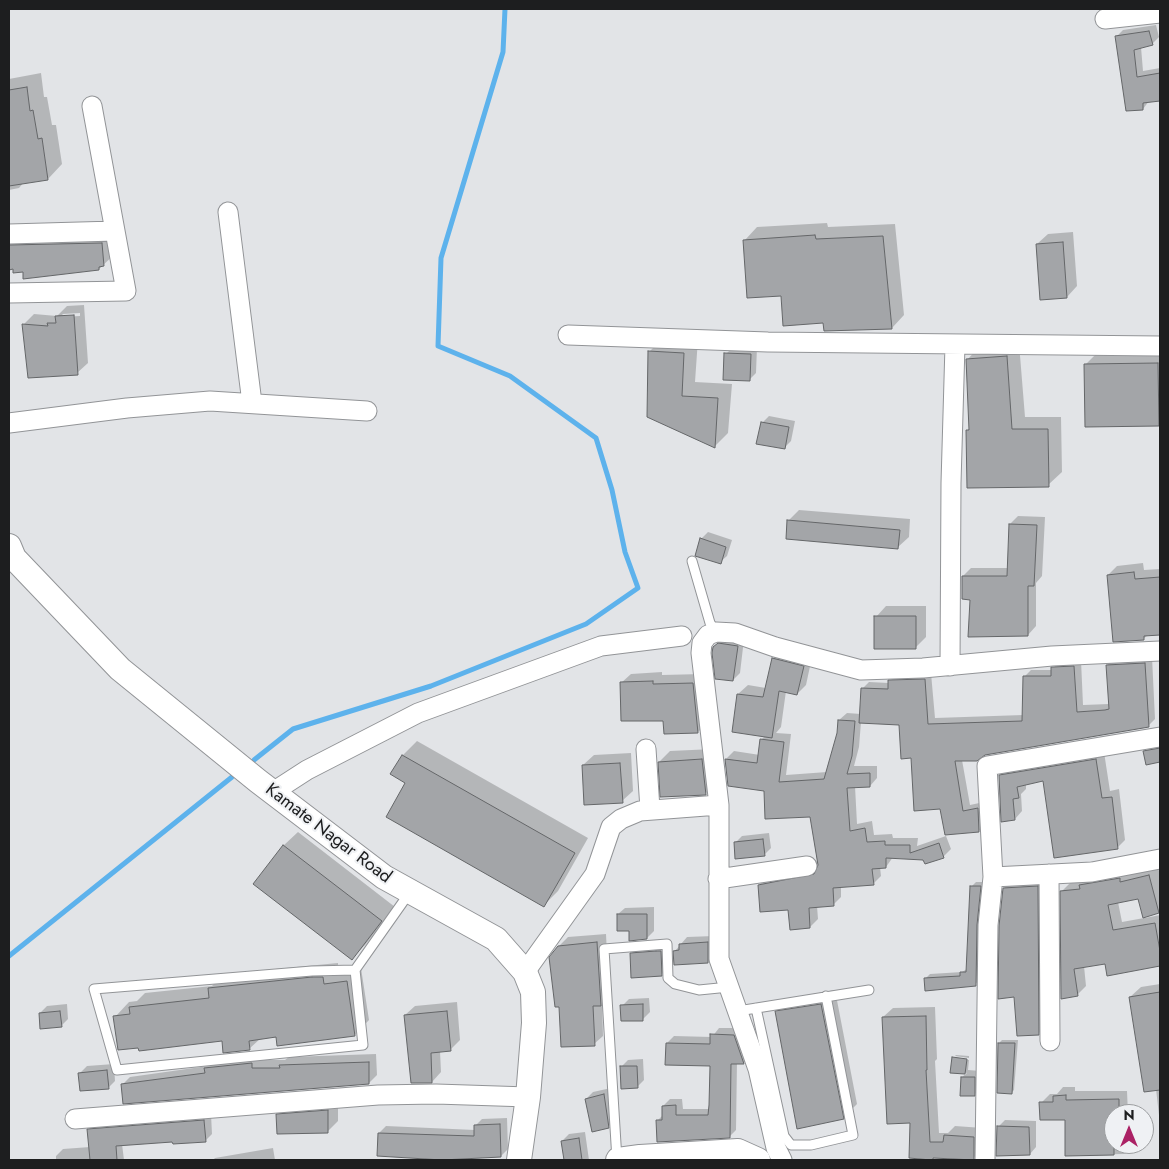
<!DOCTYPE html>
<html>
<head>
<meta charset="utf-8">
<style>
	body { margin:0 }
	#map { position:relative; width:1169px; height:1169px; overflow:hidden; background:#e2e4e7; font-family:Jost,sans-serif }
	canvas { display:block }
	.frame { position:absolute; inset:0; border:10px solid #1d1e1f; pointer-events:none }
	.north { position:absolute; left:1104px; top:1104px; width:50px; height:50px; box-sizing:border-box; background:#eff1f4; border:1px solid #9b9d9f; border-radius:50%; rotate:0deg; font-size:14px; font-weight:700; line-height:20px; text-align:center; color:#1d1e1f }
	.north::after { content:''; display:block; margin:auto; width:18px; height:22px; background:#ab2265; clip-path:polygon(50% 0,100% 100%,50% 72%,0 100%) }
</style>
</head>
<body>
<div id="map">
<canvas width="1169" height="1169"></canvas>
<div class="frame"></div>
<div class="north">N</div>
</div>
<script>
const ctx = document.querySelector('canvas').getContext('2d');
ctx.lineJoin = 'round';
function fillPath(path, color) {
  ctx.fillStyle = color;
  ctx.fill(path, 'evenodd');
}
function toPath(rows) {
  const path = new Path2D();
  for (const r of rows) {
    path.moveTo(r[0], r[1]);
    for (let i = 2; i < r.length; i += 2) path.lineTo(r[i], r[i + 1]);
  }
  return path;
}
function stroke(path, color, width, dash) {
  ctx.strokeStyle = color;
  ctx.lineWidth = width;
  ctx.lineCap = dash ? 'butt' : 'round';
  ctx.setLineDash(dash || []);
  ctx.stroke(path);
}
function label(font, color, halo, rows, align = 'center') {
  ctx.font = font + ' Jost,sans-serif';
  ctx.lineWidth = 4;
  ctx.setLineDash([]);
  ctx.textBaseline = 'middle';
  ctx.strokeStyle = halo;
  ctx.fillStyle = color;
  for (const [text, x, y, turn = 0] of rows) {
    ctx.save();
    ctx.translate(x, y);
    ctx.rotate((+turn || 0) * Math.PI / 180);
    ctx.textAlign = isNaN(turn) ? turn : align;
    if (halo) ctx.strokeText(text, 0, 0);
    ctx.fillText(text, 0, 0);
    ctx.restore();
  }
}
fillPath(toPath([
	[1156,25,1159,37,1152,44,1141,47,1143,71,1160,68,1160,99,1149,101,1143,109,1116,37,1123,30],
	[41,73,44,97,47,97,52,125,56,125,62,164,48,179,24,182,19,188,9,190,9,79],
	[827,223,828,227,895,224,904,315,892,328,868,330,824,322,745,240,757,227],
	[9,228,116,229,118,251,99,269,24,271,9,268],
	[1073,232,1077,286,1067,297,1037,244,1048,234],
	[84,305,88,363,77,373,24,324,34,314,57,316,67,306],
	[80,313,80,316,60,317,63,314],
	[663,338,698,339,695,382,732,384,728,433,714,447,649,352],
	[1019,343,1025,417,1061,417,1062,472,1048,485,968,430,970,427,967,360,980,346],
	[733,347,757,347,756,373,749,380,726,354],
	[1160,349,1160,423,1158,425,1086,364,1100,350],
	[769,416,795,421,791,441,784,448,762,423],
	[799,510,910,519,909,537,898,547,788,521],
	[1018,516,1045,517,1042,576,1036,583,1036,626,1028,635,971,598,963,576,971,568,1008,568,1010,524],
	[708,532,732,540,727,556,720,562,701,539],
	[1143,563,1144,570,1160,569,1160,634,1148,635,1143,639,1108,575,1117,566],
	[886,606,926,606,926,637,916,647,876,617],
	[723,638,744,639,740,673,733,680,716,645],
	[782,649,812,657,806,685,797,694,786,691,781,727,776,733,791,734,786,775,827,772,838,733,839,720,847,713,861,714,862,689,869,682,889,683,896,674,931,673,935,718,1023,715,1024,677,1031,670,1052,670,1059,661,1081,660,1083,705,1109,704,1107,665,1114,658,1152,657,1155,719,1148,726,985,754,962,760,970,805,984,802,986,824,979,831,941,807,912,757,901,724,861,722,859,747,854,766,877,766,877,778,870,786,855,786,857,824,872,821,874,835,892,834,893,838,918,838,917,846,946,836,951,849,943,857,893,857,886,867,880,867,881,876,873,884,841,886,841,897,833,905,817,906,818,919,810,927,759,885,767,877,818,868,811,816,765,790,729,785,726,759,734,751,760,755,761,740,765,736,738,694,748,685,766,688,773,659],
	[662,672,662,675,702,674,707,723,698,732,664,720,621,683,631,674],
	[417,741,588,838,558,891,544,905,407,783,392,774,403,755],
	[1160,743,1160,761,1147,763,1145,752,1152,745],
	[713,749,717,783,706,793,662,796,659,762,670,751],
	[1104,752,1110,791,1119,789,1125,840,1118,847,1044,780,1026,784,1026,789,1021,794,1022,811,1015,819,1000,776,1008,768],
	[631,753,633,791,622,801,583,765,594,755],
	[298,832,395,907,366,944,352,958,283,846],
	[769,833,771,848,764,855,735,843,742,836],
	[1158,867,1160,875,1160,910,1144,916,1145,918,1160,915,1160,965,1108,974,1106,963,1084,966,1086,986,1077,995,1062,891,1071,882],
	[1139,898,1144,918,1122,922,1118,902],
	[1044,880,1045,1027,1038,1034,1004,888,1011,881],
	[976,882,984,882,980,980,975,984,926,978,930,974,962,972,967,969,972,886],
	[654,907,654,931,647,938,630,929,618,914,625,908],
	[606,934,609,996,602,1003,603,1036,594,1044,559,946,568,937],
	[714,936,715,955,708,962,675,951,687,937],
	[667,945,668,968,661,975,631,954,638,947],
	[338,963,338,970,361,968,369,1020,355,1035,261,1038,249,1049,223,1039,115,1017,129,1002,137,1001,145,993,212,986,223,974],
	[1160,984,1160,1124,1156,1089,1130,997,1141,987],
	[835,990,857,1104,843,1118,776,1012,790,998],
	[649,998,650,1012,643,1019,622,1006,629,999],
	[457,1002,460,1040,450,1050,440,1051,441,1072,432,1082,405,1015,415,1006],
	[67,1004,68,1019,61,1026,40,1013,47,1006],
	[935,1007,937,1059,935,1061,939,1133,948,1133,955,1126,983,1128,983,1149,973,1158,935,1156,933,1159,911,1121,883,1017,893,1008],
	[719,1028,741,1028,750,1056,744,1063,737,1062,736,1130,729,1137,657,1121,663,1115,663,1106,670,1099,682,1099,683,1109,710,1109,711,1065,667,1043,674,1036,712,1037],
	[1002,1040,1018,1040,1014,1090,1011,1093,999,1043],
	[376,1054,377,1075,369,1083,122,1085,130,1077,208,1066,214,1060,260,1055,260,1060,285,1060,289,1057],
	[956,1055,969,1056,969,1058,955,1056],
	[954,1057,954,1059,969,1060,968,1070,981,1071,981,1088,974,1095,962,1077,967,1073,952,1071],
	[643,1059,644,1080,637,1087,621,1067,628,1060],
	[114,1064,115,1081,108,1088,80,1073,87,1066],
	[1063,1087,1075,1087,1075,1091,1127,1091,1128,1114,1114,1114,1114,1144,1134,1145,1125,1154,1067,1155,1066,1119,1041,1103,1050,1094,1057,1094],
	[611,1088,615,1120,608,1127,586,1099,593,1092],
	[338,1100,338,1121,328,1131,278,1115,288,1104],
	[211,1114,212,1134,205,1141,174,1140,122,1144,124,1160,56,1160,56,1156,63,1149,90,1147,88,1130,95,1123],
	[507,1118,508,1149,501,1156,472,1157,472,1160,431,1160,431,1157,379,1133,386,1126,475,1130,475,1126,482,1119],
	[1005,1120,1036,1121,1036,1147,1030,1154,998,1127],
	[585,1132,589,1160,565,1160,562,1141,569,1134],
	[273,1148,275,1160,213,1160,215,1158]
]), '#0003');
stroke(toPath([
	[254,760,293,729,431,686,586,624,638,588,625,552,612,490,596,438,510,376,438,346,441,258,503,52,505,9],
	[9,956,232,777]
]), '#5db2ec', 5);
const building = toPath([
	[1149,31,1153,45,1134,50,1137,77,1160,73,1160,101,1143,103,1143,110,1126,111,1115,36,1149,31],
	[27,87,30,111,33,110,38,139,42,138,48,180,9,186,9,90,27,87],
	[815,235,816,239,883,236,892,329,824,331,823,323,783,326,781,296,747,298,743,240,815,235],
	[1063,242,1067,298,1040,300,1036,244,1063,242],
	[102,243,104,266,99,267,99,270,23,279,23,272,13,273,13,269,9,270,9,245,102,243],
	[74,315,78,375,28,378,22,324,48,326,47,323,56,323,55,316,74,315],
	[648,351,684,353,682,396,718,398,715,448,647,417,648,351],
	[724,353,751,354,750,381,723,380,724,353],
	[1007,356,1012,429,1048,429,1049,487,967,488,966,430,969,430,966,359,1007,356],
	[1158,363,1159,426,1085,427,1084,364,1158,363],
	[761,422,789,427,785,449,756,444,761,422],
	[787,520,900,530,898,549,786,539,787,520],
	[1009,524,1037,525,1034,586,1028,586,1028,636,968,637,970,600,962,599,962,576,1007,576,1009,524],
	[700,538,726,547,721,564,695,556,700,538],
	[1134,572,1135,579,1160,577,1160,635,1144,636,1144,640,1113,642,1107,575,1134,572],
	[874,616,916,616,916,649,874,649,874,616],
	[718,643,738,646,733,681,715,679,712,653,713,647,718,643],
	[772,658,804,666,797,695,779,691,772,738,732,732,737,694,763,697,772,658],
	[1145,663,1149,727,985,755,977,761,955,761,963,811,978,808,979,832,945,835,940,809,914,811,911,758,901,759,899,725,859,723,861,688,888,689,888,680,925,679,928,724,1022,721,1023,676,1051,676,1051,667,1053,667,1074,666,1077,712,1105,710,1109,709,1106,665,1145,663],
	[653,681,653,684,693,683,698,733,664,734,663,721,621,721,620,682,653,681],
	[838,720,855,721,852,756,847,774,870,773,870,787,847,788,850,831,865,828,867,842,885,841,885,845,910,845,910,853,939,843,944,858,925,864,923,860,886,858,886,868,872,869,874,885,833,888,834,906,809,908,810,928,790,930,788,910,760,912,758,885,814,874,818,865,810,817,765,819,764,791,728,786,725,759,757,763,760,739,784,742,779,782,824,779,837,733,838,720],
	[1160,748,1160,762,1146,765,1143,751,1160,748],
	[402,755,575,853,544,907,386,817,405,783,390,774,402,755],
	[702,759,706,795,660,797,658,762,702,759],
	[1096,759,1102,798,1112,797,1118,849,1054,858,1043,781,1017,787,1019,798,1013,799,1015,820,1001,822,999,775,1096,759],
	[620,763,623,803,584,805,582,765,620,763],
	[763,839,765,856,735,859,734,842,763,839],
	[283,845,382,921,352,960,253,884,283,845],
	[1149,875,1159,913,1143,918,1138,899,1108,905,1113,930,1155,923,1160,951,1160,966,1107,976,1105,964,1074,969,1078,996,1061,999,1060,891,1080,889,1079,885,1120,878,1120,882,1149,875],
	[970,886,981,886,977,925,976,986,925,991,924,978,960,976,960,972,966,972,970,886],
	[1038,886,1039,1035,1017,1036,1014,997,998,999,999,926,1003,888,1038,886],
	[617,914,647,914,647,939,629,941,629,931,617,931,617,914],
	[597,942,601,1006,593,1006,595,1046,561,1047,559,1007,555,1007,549,957,558,946,597,942],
	[708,942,708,963,674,965,673,951,679,950,679,944,708,942],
	[656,951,661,951,662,976,631,978,630,953,656,951],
	[312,977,323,977,324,984,347,981,355,1036,277,1046,276,1037,249,1041,250,1050,223,1053,222,1041,139,1051,138,1048,118,1050,113,1016,130,1014,129,1007,209,998,208,988,312,977],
	[1160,992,1160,1090,1144,1092,1129,997,1160,992],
	[643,1004,643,1021,621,1021,620,1005,643,1004],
	[821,1004,844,1119,797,1129,775,1011,821,1004],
	[60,1011,62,1027,40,1029,39,1013,60,1011],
	[447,1011,451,1051,431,1053,432,1083,411,1083,404,1015,447,1011],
	[926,1016,927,1070,926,1070,930,1142,943,1142,944,1135,974,1137,974,1160,933,1158,933,1160,931,1160,909,1158,910,1123,887,1124,882,1017,926,1016],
	[710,1034,734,1035,744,1064,731,1064,730,1138,657,1142,656,1120,662,1120,662,1106,676,1105,676,1115,708,1115,709,1105,710,1066,665,1065,666,1043,710,1044,710,1034],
	[998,1043,1015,1043,1012,1094,997,1093,998,1043],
	[952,1057,967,1059,965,1074,950,1073,952,1057],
	[369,1062,369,1084,123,1104,121,1084,205,1073,204,1068,252,1063,252,1068,280,1068,279,1065,369,1062],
	[620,1066,637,1066,638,1088,621,1089,620,1066],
	[107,1070,109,1089,80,1091,78,1073,107,1070],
	[961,1077,975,1077,975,1096,960,1096,961,1077],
	[604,1094,609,1128,592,1132,585,1099,604,1094],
	[1066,1095,1066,1100,1119,1099,1119,1114,1114,1114,1114,1155,1065,1156,1065,1120,1040,1120,1039,1102,1053,1102,1053,1096,1066,1095],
	[328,1110,328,1133,277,1134,276,1114,328,1110],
	[204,1120,206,1142,173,1144,172,1142,116,1146,117,1160,90,1160,87,1129,204,1120],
	[500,1124,501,1157,442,1160,377,1156,378,1133,474,1136,474,1125,500,1124],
	[997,1126,1029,1127,1030,1155,996,1156,997,1126],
	[579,1138,582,1160,564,1160,561,1141,579,1138]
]);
fillPath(building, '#a3a5a8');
stroke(building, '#646668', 1);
const service = toPath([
	[692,561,710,623,716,632],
	[355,970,312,971,94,989,117,1070,363,1045,355,970,410,892],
	[756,1008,784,1136,791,1145,811,1145,853,1135,826,996],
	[738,1011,869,990],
	[617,1160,604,949,667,944,668,978,675,984,699,990,729,987]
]);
const minor = toPath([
	[1105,19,1160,13],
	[228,212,252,403],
	[9,234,115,231,92,106],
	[9,293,126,291,115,231],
	[568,335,768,342,1160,346],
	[9,423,127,408,210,401,367,411],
	[950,666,951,483,955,345],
	[646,749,650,809],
	[273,792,307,770,418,713,601,646,682,636],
	[1049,874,1050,1041],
	[993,877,987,766,1160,737],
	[718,879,807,866],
	[525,972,595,874,611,827,621,819,640,811,719,805],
	[75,1119,378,1095,436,1094,528,1097],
	[782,1160,776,1148,758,1069,719,959,719,805,701,653,702,643,708,635,716,632,735,633,775,647,861,670,923,668,1052,656,1160,651],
	[985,1160,988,925,993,877,1092,872,1160,859]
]);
const tertiary = toPath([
	[9,546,14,558,120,669,258,781,384,877,496,939,525,972,533,992,534,1023,528,1097,519,1160],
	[618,1160,640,1157,738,1151,758,1160]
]);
stroke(service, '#929497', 11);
stroke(minor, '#929497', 21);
stroke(tertiary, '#929497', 26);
stroke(service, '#fff', 9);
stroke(minor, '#fff', 19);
stroke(tertiary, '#fff', 24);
label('18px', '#1d1e1f', '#eff1f4', [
	["Kamate Nagar Road",328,834,37]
]);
</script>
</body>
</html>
